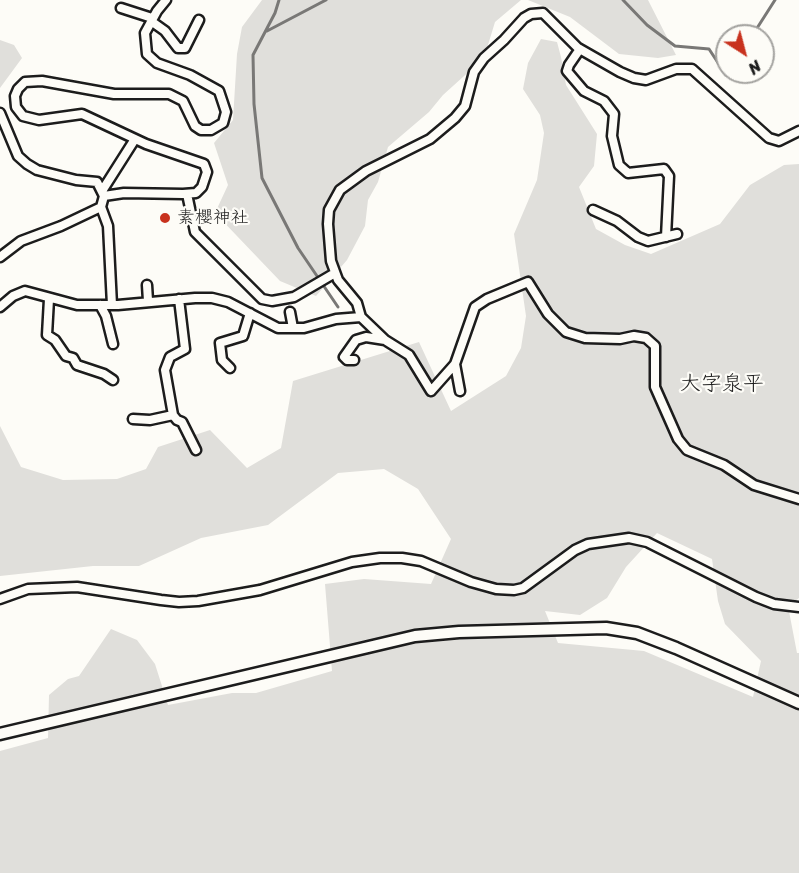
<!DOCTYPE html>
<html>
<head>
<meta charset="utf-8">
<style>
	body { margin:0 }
	#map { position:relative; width:799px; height:873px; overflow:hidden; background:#fdfcf7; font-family:Sriracha,sans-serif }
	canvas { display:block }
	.north { position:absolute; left:715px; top:24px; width:60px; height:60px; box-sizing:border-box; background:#fdfcf7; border:2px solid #a3a29f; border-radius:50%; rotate:144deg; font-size:16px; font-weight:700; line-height:24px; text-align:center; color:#1c1c1c }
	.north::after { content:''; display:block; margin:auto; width:21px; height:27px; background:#c8321e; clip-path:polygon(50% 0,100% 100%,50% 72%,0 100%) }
</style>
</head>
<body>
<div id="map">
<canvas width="799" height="873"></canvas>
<div class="north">N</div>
</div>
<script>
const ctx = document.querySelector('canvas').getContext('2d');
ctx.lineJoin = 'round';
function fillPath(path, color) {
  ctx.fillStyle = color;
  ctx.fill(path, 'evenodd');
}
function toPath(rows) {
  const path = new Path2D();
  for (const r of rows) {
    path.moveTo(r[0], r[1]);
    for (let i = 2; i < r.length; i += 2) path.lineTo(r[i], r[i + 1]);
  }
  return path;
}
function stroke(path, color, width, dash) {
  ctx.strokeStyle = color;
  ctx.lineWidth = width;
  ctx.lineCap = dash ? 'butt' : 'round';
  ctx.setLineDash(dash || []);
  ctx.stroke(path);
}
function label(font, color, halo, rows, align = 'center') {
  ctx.font = font + ' Sriracha,"Klee One",sans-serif';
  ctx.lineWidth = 4.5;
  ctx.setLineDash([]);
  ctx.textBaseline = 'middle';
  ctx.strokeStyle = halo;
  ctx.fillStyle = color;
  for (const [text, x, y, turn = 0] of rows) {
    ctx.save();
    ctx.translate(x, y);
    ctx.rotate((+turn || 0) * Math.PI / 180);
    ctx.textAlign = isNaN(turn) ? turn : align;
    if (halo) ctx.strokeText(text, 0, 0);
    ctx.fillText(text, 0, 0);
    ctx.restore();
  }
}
fillPath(toPath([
	[262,0,521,0,495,22,484,58,443,95,429,112,388,147,378,182,368,200,365,226,347,260,316,296,280,281,215,213,228,185,214,143,233,120,237,54,242,27],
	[528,0,648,0,676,55,658,58,619,54,570,17],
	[541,39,557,42,561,57,566,85,597,134,594,166,579,187,596,229,625,245,651,254,720,224,750,185,784,165,799,164,799,598,788,606,797,653,799,653,799,873,0,873,0,751,48,738,49,695,68,679,79,676,111,629,137,640,155,664,168,705,232,693,256,693,332,671,325,584,364,579,431,584,451,539,418,489,384,469,338,473,268,525,201,538,139,566,93,566,0,576,0,426,21,467,63,480,117,479,146,469,158,447,210,430,247,468,281,448,293,381,419,342,451,411,506,376,521,348,526,316,514,234,537,180,544,133,540,115,523,89,528,63],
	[657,533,712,559,718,601,725,624,761,661,753,697,644,651,558,643,545,611,580,615,607,598,626,567],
	[0,40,14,45,22,58,0,88]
]), '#e0dfdb');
stroke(toPath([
	[279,0,275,13,253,55,254,104,262,178,298,248,338,307],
	[623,0,647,25,675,46,709,49,726,75,729,72],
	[267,31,326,0],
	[752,36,775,0]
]), '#797876', 3);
const minor = toPath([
	[121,8,152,18],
	[151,21,165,31,178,48,185,48,199,20],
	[580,49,569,65,567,71,584,91,604,101,614,114,612,136,619,165,628,173,664,169,669,176,666,237],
	[0,113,18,156,27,164,37,170,76,180,97,182,104,196],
	[799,131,779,141,769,138,692,69,676,69,646,80,634,78,620,72,578,48,543,13,531,14,524,18,504,40,484,58,474,72,465,106,455,118,430,139,366,171,340,190,329,210,328,224,331,261,338,280,357,303,361,317,385,340,409,355,431,391,455,364,475,307,487,299,528,282,548,314,566,332,585,338,620,339,634,336,646,338,655,346,655,387,678,439,687,450,724,465,754,485,799,499],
	[102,191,135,139],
	[187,194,195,232,262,299,272,301,294,297,335,273],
	[101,207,108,226,112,305],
	[593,210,617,221,638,237,648,241,677,234],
	[0,257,21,241,61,226,101,207,104,196,124,193,183,194,196,193,202,187,207,172,204,164,146,144,82,114,39,120,23,116,16,107,15,96,18,89,25,82,42,81,114,94,169,94,183,101,195,126,201,130,211,130,223,123,226,112,219,91,190,75,157,63,147,54,145,33,157,11,166,0],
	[147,285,148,301],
	[49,299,47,335,55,340,66,356,73,358,77,365,104,374,113,380],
	[100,305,106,316,113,344],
	[0,307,13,296,25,291,77,305,118,305,195,298,212,298,228,302,278,328,304,328,336,319,361,317],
	[290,312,293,328],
	[354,360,347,360,344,357,356,340,366,337,385,340],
	[455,364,460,391],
	[230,368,222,360,220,343,243,336,250,313],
	[173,415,177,420,182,422,196,450],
	[133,419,150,420,173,415,165,370,170,357,185,349,179,299],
	[0,599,28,589,77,587,161,600,179,602,198,601,260,590,352,562,380,558,402,558,421,561,471,582,496,589,514,590,523,588,575,550,588,544,629,538,647,542,756,597,774,604,799,607]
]);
const tertiary = toPath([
	[0,734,415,636,459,632,606,628,637,633,676,648,799,703]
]);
stroke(minor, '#1c1c1c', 13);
stroke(tertiary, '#1c1c1c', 15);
stroke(minor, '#fdfcf7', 8);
stroke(tertiary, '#fdfcf7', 10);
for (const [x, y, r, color] of [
	[165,218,6,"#c8321e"]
]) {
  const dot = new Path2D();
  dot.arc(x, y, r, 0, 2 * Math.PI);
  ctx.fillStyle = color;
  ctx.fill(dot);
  stroke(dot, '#fdfcf7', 2);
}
label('18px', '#1c1c1c', '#fdfcf7', [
	["素櫻神社",177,218]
], 'left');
label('21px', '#1c1c1c', '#fdfcf7', [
	["大字泉平",722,385]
]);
</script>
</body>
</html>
